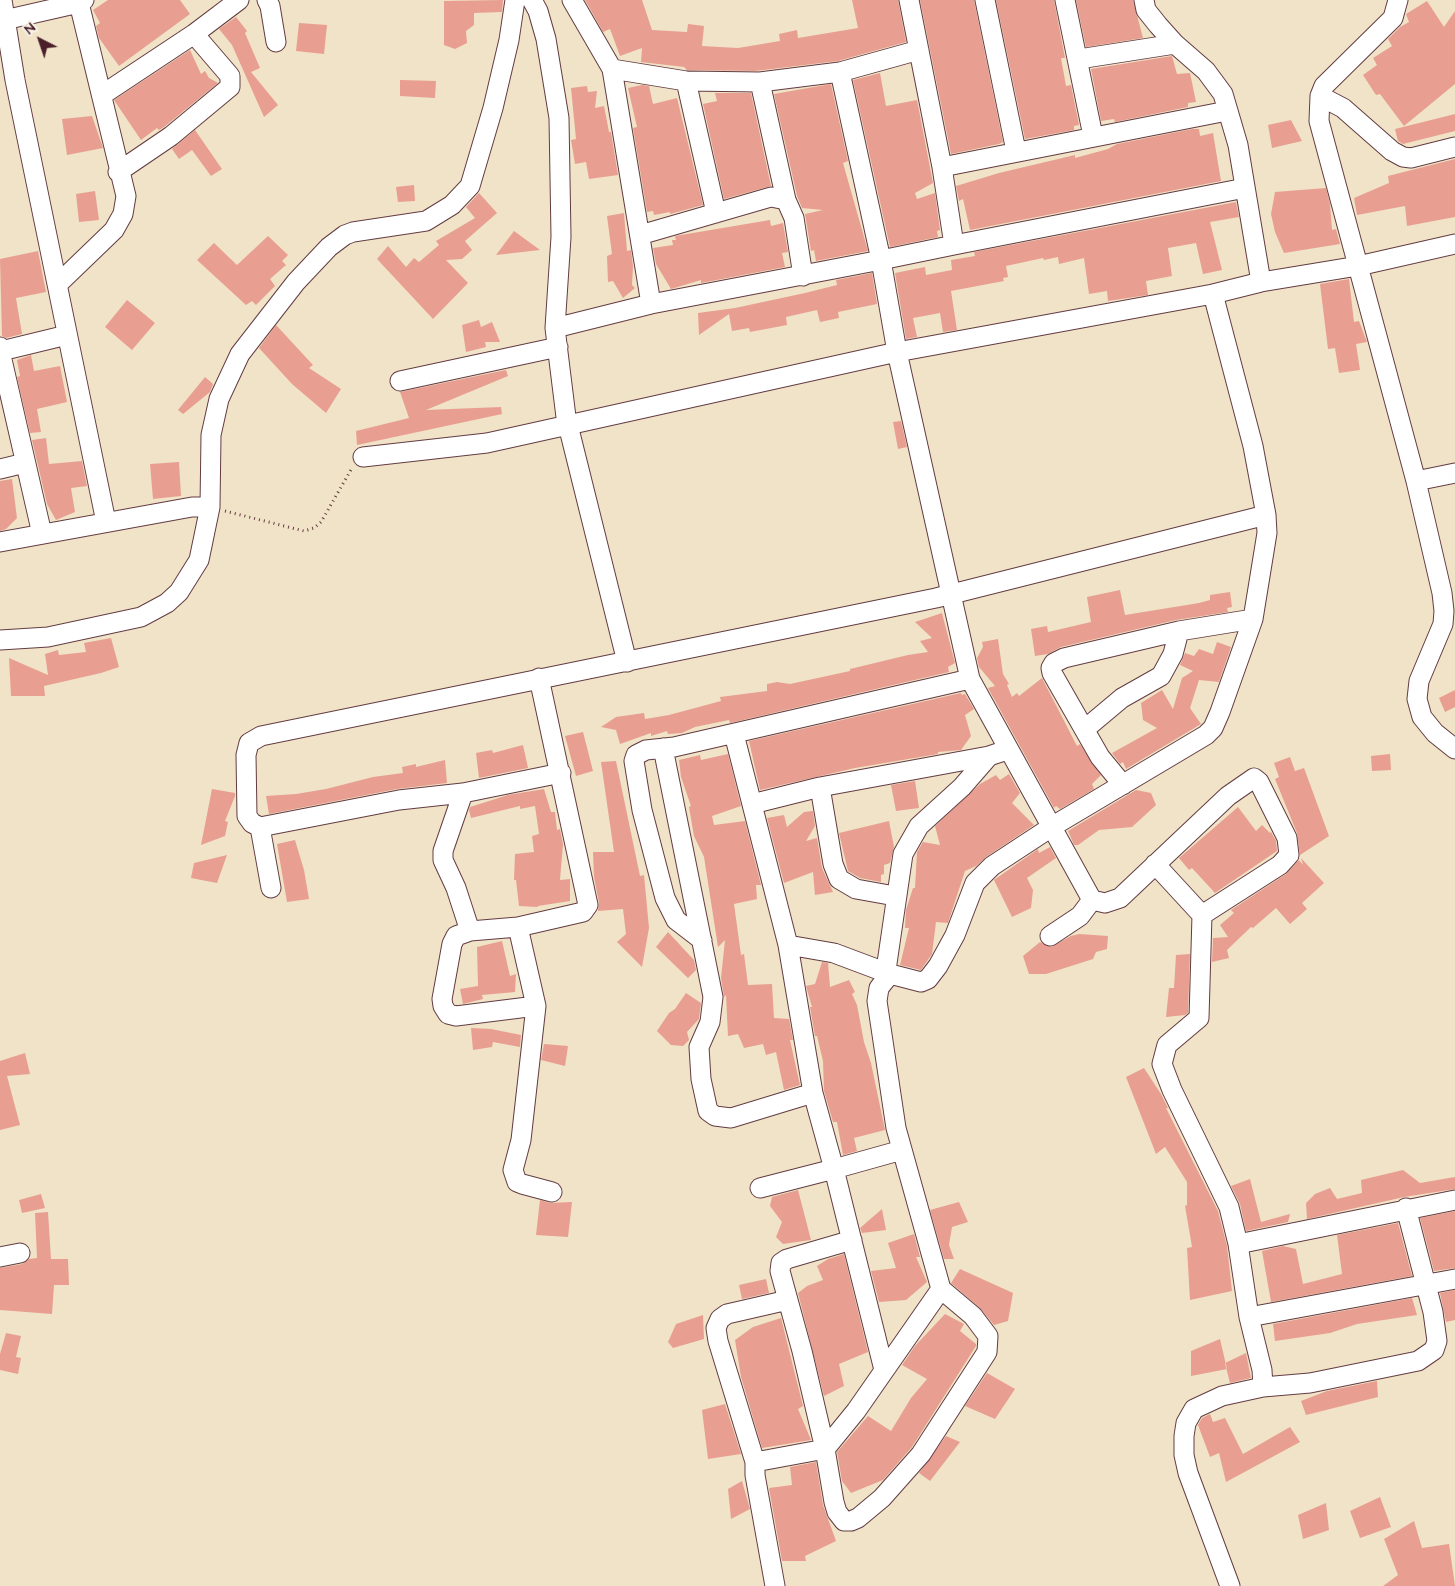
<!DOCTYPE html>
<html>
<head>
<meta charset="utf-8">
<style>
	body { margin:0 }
	#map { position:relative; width:1455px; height:1586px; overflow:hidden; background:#f0e3c7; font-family:"Architects Daughter",sans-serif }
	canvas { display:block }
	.north { position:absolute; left:15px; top:15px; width:50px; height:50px; -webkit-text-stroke:4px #f7f3e8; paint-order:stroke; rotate:319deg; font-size:14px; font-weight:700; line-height:20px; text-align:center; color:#4a1f2b }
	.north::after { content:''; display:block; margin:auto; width:18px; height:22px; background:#4a1f2b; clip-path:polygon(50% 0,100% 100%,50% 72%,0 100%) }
</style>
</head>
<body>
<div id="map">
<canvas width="1455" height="1586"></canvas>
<div class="north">N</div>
</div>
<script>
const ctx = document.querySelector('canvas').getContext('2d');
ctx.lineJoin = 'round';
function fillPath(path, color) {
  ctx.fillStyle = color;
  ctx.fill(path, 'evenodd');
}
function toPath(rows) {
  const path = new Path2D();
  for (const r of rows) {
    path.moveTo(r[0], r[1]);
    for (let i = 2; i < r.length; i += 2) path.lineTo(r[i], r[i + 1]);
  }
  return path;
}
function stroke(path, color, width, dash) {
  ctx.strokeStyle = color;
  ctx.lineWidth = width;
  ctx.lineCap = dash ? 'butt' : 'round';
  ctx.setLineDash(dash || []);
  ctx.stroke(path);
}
fillPath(toPath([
	[108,0,180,0,190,14,119,66,99,38,96,26,100,23,93,10],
	[503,0,502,12,474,13,474,25,466,31,467,43,455,49,444,45,444,1],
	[585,0,642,0,652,30,687,32,688,24,704,26,702,46,738,48,780,41,779,34,797,30,798,38,858,28,852,0,898,0,906,42,838,61,755,71,687,70,684,67,641,62,642,48,620,56,610,29,603,32],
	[920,0,974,0,1003,142,999,144,951,154],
	[996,0,1054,0,1065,58,1061,58,1066,86,1071,85,1079,125,1074,126,1074,130,1025,139],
	[1076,0,1133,0,1143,38,1086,47],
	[1427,1,1444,27,1455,11,1455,84,1404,126,1380,94,1376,95,1363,75,1377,65,1373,58,1392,46,1388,39,1400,27,1409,22,1406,14],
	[236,17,247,31,245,33,260,68,251,72,278,105,264,117,232,45,219,29],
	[299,23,327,25,324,54,296,51],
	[190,50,201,74,205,71,209,78,218,83,164,127,159,130,157,128,141,140,114,100],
	[1172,56,1177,74,1190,73,1196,102,1188,103,1188,107,1115,122,1114,119,1101,121,1091,69],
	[880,73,886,106,917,100,933,183,915,193,917,199,935,193,940,230,937,231,938,237,890,247,853,80],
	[400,80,436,81,435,98,400,96],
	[831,84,848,161,843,163,868,251,816,261,814,250,811,251,805,214,823,210,802,208,797,196,774,94],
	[642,85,649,86,653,104,677,98,703,205,670,214,670,212,654,215,653,211,647,212,633,128,637,127,628,88],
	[587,86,588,92,597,91,595,108,604,106,609,132,611,132,618,175,589,179,586,162,575,164,571,140,576,139,571,88],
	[715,93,751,93,771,186,724,199,703,104,717,101],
	[1455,114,1455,131,1403,144,1398,141,1395,129],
	[92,116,103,148,67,155,62,119],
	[1291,120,1302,141,1272,148,1268,125],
	[1192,129,1199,129,1200,136,1213,133,1221,181,970,230,963,199,959,201,956,186,999,173,1075,155,1075,158,1108,149,1117,144],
	[195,130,222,169,211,176,192,150,179,159,172,149],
	[1455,159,1455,217,1407,226,1405,206,1357,215,1354,198,1389,183,1388,176],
	[414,185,415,201,398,202,396,187],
	[1326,188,1330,204,1332,230,1336,229,1340,244,1284,253,1275,232,1271,214,1275,192],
	[95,191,99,220,79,222,76,194],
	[479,193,497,213,465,241,472,250,462,259,446,260,468,283,433,319,377,259,388,246,406,267,414,258,419,262,439,245,436,241,475,218,466,207],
	[1236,202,1239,217,1210,222,1222,270,1203,274,1196,243,1168,248,1172,276,1146,281,1148,295,1108,301,1107,291,1089,294,1084,258,1059,264,1058,257,1044,260,1043,258,1006,266,1008,277,1003,278,1004,281,951,291,957,330,943,332,940,313,913,318,917,337,906,339,895,273,925,267,926,275,952,270,951,260,975,256,974,252],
	[624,213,627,251,631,250,633,266,632,285,635,288,623,298,613,281,608,282,607,256,612,254,607,216],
	[770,220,771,226,783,223,788,252,782,253,785,267,701,283,701,280,671,289,656,264,653,248,673,245,672,240,676,240,675,236],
	[514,231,540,250,496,255],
	[268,236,288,255,282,261,286,265,270,279,275,286,256,305,252,301,246,305,197,260,214,243,237,265],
	[38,251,46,292,16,298,22,334,6,338,2,336,0,259],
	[872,273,877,304,838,312,839,318,820,322,817,310,786,317,787,325,750,332,749,328,732,331,729,314,699,335,698,313,735,308,805,293,837,285,836,280],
	[1349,279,1354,322,1359,321,1367,342,1356,344,1360,370,1339,373,1335,348,1328,349,1320,284],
	[127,300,155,323,132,350,105,327],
	[479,320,481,327,492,322,500,342,485,342,486,347,466,352,462,325],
	[276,325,313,365,309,368,341,389,326,413,292,384,259,348],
	[31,355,34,371,60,366,67,402,37,409,41,432,30,433,17,377,20,376,17,360],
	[506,370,508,376,426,410,501,407,502,414,357,445,356,431,409,418,400,392],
	[205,377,213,384,210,392,183,414,178,410],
	[901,421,907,447,898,449,893,422],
	[46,438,49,464,82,461,87,486,71,488,75,512,56,520,47,504,32,440],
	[179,462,181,496,153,499,150,464],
	[12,479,17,518,6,529,0,531,0,481],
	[1120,590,1125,615,1199,603,1210,600,1210,595,1230,592,1232,607,1227,608,1228,612,1176,620,1061,647,1048,654,1035,656,1031,629,1047,626,1048,632,1091,622,1087,597],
	[942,613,955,663,948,667,949,672,730,723,729,720,695,727,682,733,668,734,667,731,651,736,651,733,620,744,616,730,601,727,616,717,644,713,645,719,669,715,721,701,720,697,767,691,767,684,777,682,790,684,850,671,850,669,908,655,928,652,920,641,932,638,915,622],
	[111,638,119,667,101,673,44,686,45,696,11,696,9,658,48,675,45,654,58,650,59,655,86,652,84,643],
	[998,639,1003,674,1009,684,1007,685,1012,697,1017,693,1019,696,1042,678,1077,746,1080,744,1101,775,1092,784,1094,789,1060,809,1056,806,1054,808,988,688,995,686,979,667,977,658,983,647,982,642],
	[1217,642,1231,647,1219,682,1199,680,1190,708,1201,724,1126,769,1123,762,1120,764,1112,753,1157,728,1143,720,1141,703,1162,690,1173,709,1182,678,1193,671,1180,665,1185,653,1194,656,1199,649,1213,654],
	[1455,690,1455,707,1445,712,1439,698],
	[961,693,962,695,965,694,974,709,965,715,971,736,961,750,938,752,938,754,855,768,760,790,749,741],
	[583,732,593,771,576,776,565,736],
	[523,745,528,768,479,778,476,753,492,750,493,753],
	[728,754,741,806,712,816,714,825,745,821,761,885,756,885,757,899,734,904,741,955,744,954,748,985,772,984,774,1018,789,1019,793,1040,790,1040,800,1085,784,1090,776,1052,766,1055,763,1044,744,1048,738,1034,728,1036,726,995,724,997,721,978,725,940,718,947,704,857,694,836,689,807,691,806,681,777,679,760,700,755,701,760],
	[1390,754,1391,770,1372,771,1371,756],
	[1290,757,1295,771,1304,768,1329,836,1300,855,1297,833,1275,779,1279,777,1274,763],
	[445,760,447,783,397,789,269,814,266,796,296,794,326,789,373,777,403,773,402,767,416,764,416,767],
	[616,761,640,876,644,875,649,928,642,967,617,942,626,934,623,909,598,911,599,903,594,877,593,852,614,852,601,762],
	[1009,774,1020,793,1012,803,1034,825,986,857,976,866,965,871,948,923,936,922,932,954,921,970,900,965,909,928,905,928,906,910,913,888,915,888,917,852,923,842,940,845,935,826,980,784,996,775,1000,780],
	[915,781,919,808,896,811,891,785],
	[212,789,235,793,235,796,225,821,228,822,225,836,201,845],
	[544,789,551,812,555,812,557,830,560,829,563,844,560,880,570,879,570,901,538,906,538,907,519,906,516,880,514,880,515,854,534,852,532,836,539,834,535,806,520,809,520,806,471,818,469,810,470,807,508,795],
	[1136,790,1151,793,1156,805,1132,827,1099,830,1078,845,1074,845,1068,831],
	[1238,807,1256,831,1262,825,1270,833,1271,832,1276,841,1277,851,1215,893,1192,868,1189,870,1179,858],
	[813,811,815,826,806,841,817,838,822,868,833,892,815,895,813,872,784,883,767,818,784,815,787,827,804,812],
	[889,821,894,847,890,863,884,865,884,874,881,875,881,882,860,878,848,871,839,833],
	[295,840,304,870,309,899,287,902,277,844],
	[1050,847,1056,858,1027,878,1033,890,1031,908,1012,917,994,880,1038,849,1039,853],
	[227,855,217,883,191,878,194,863],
	[1301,858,1324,883,1302,903,1307,909,1290,924,1276,908,1253,928,1251,927,1227,950,1229,958,1212,962,1213,938,1228,937,1220,925,1234,913,1231,910,1286,874,1299,860,1303,865],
	[668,932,694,960,696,970,688,978,656,947],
	[1079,934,1108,936,1107,949,1096,952,1093,959,1046,974,1029,974,1023,956,1040,942,1051,947,1071,936],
	[502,941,510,976,516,974,515,992,482,995,483,999,463,1004,460,989,478,986,477,947],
	[1190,954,1188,1013,1185,1015,1166,1017,1169,988,1174,988,1176,955],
	[822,962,828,963,830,987,849,980,855,992,852,994,857,1005,864,1042,871,1063,885,1130,854,1138,857,1151,843,1155,837,1122,833,1122,824,1091,823,1061,817,1036,815,1036,810,1007,812,1007,806,986,815,984],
	[686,993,701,1003,699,1019,687,1032,689,1040,683,1046,671,1045,657,1031,669,1013,675,1009],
	[471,1028,491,1029,521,1035,520,1047,493,1042,492,1047,473,1050],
	[544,1044,568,1046,565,1066,541,1060],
	[25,1053,30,1074,7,1076,20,1125,0,1130,0,1061],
	[1144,1068,1161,1094,1168,1108,1166,1108,1218,1211,1227,1246,1232,1291,1190,1300,1187,1248,1192,1247,1185,1206,1187,1205,1187,1182,1165,1147,1156,1154,1126,1077],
	[1403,1170,1420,1183,1455,1177,1455,1189,1404,1197,1307,1219,1306,1203,1315,1194,1330,1188,1337,1199,1362,1193,1361,1180],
	[1250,1179,1261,1222,1290,1214,1288,1222,1246,1231,1240,1204,1231,1186],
	[798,1190,811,1240,783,1244,776,1237,782,1222,770,1206,772,1197],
	[41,1194,45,1208,22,1213,19,1200],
	[540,1200,550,1203,572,1202,568,1237,536,1235],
	[959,1202,968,1222,952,1227,949,1245,954,1259,944,1259,930,1210],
	[882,1209,886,1230,862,1233,860,1228],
	[1455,1211,1455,1268,1434,1271,1420,1218],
	[48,1212,51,1259,68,1259,69,1285,54,1285,52,1314,0,1310,0,1268,22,1264,29,1259,37,1258,35,1213],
	[1398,1223,1412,1276,1271,1302,1262,1251,1283,1246,1296,1249,1303,1284,1342,1274,1337,1235],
	[914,1234,920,1257,916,1257,927,1282,906,1300,879,1302,871,1271,896,1268,888,1243],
	[844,1254,868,1352,839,1364,844,1386,824,1396,798,1293,807,1286,823,1280,817,1266,828,1259],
	[960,1269,1013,1293,1008,1321,994,1325,980,1308,951,1283],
	[766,1279,769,1293,742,1299,739,1285],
	[1455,1290,1455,1320,1446,1322,1440,1293],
	[1412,1298,1417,1315,1357,1324,1330,1333,1275,1341,1273,1324],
	[945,1314,964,1324,960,1331,976,1344,976,1346,912,1447,883,1480,851,1493,842,1481,837,1452,868,1416,891,1431,911,1398,927,1379,902,1365,915,1346],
	[703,1315,704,1339,673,1348,668,1342,676,1324],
	[781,1318,803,1406,798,1409,811,1440,762,1448,741,1377,735,1340,753,1327],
	[6,1333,21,1336,16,1357,21,1358,18,1374,0,1370,0,1354],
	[1220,1339,1227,1369,1191,1376,1191,1351],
	[1246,1353,1251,1378,1230,1383,1225,1363],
	[987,1373,1015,1389,995,1419,965,1406],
	[1377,1381,1378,1397,1306,1415,1301,1401,1327,1391],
	[725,1404,741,1454,708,1459,702,1410],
	[1210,1414,1213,1422,1225,1418,1243,1454,1290,1427,1300,1442,1226,1482,1219,1453,1210,1457,1198,1425,1202,1418],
	[946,1436,960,1442,930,1481,919,1473],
	[816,1462,823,1505,836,1541,805,1556,806,1561,782,1561,769,1488,792,1485,790,1467],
	[742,1481,750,1509,731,1519,728,1489],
	[1380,1497,1391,1527,1360,1538,1350,1511],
	[1326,1503,1329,1530,1303,1539,1298,1515],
	[1414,1521,1422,1548,1449,1544,1455,1586,1383,1586,1398,1575,1384,1539]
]), '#e89f92');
const minor = toPath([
	[2,0,15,80,106,522],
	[267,0,270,6,276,42],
	[532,0,538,11,546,39,559,118,561,237,555,328,566,417,627,662],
	[572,0,612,69,686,81,760,82,840,72,919,50],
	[909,0,942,167],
	[985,0,1016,151],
	[1065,0,1093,136],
	[1144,0,1146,10,1158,25,1175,44,1206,71,1223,94,1238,145,1261,282],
	[1398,0,1393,18,1324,86,1320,96,1319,121,1416,481,1442,593,1444,611,1443,624,1419,681,1417,699,1422,717,1435,733,1455,749],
	[0,21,79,3],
	[1079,59,1175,44],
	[686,81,716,213],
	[760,82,786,200],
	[102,95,194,34,239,0],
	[1320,96,1343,108,1392,151,1403,157,1411,158,1455,147],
	[118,172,171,136,230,87,230,76,194,34],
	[640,235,771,197,786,200,794,218,803,276],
	[954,245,1245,188],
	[59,283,114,230,123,214,126,196,79,3,84,0],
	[651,304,881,260,840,72],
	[555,328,651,304,612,69],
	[0,347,1,351,67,335],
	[0,351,42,534],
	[400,381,558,347],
	[363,457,487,443,897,352,1213,294,1261,282,1358,266,1455,244],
	[0,469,25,463],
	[1416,481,1455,473],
	[0,542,192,507,210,507],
	[0,640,48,637,141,617,167,603,179,592,199,560,210,507,211,435,219,399,240,354,296,282,329,247,345,235,353,232,426,221,452,205,470,186,493,108,509,40,515,0],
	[539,678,588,905,583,912,518,927,536,1006,521,1140,513,1170,517,1182,522,1184,552,1192],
	[1085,729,1122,698,1161,676,1173,654,1179,631],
	[734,734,788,945,813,1093,834,1169,760,1188],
	[663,748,713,997,710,1022,699,1047,701,1079,708,1111,715,1116,731,1118,813,1093],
	[561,773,463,793,399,800,260,827,252,823,247,816,246,755,249,743,261,736,936,598,1266,515,1253,446,1213,294],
	[1123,785,1100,757,1052,673,1051,668,1054,663,1064,658,1179,631,1253,619],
	[820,787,833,864,839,879,856,889,895,896],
	[463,793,443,851,443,860,456,888,470,931],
	[752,804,820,787,989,756,1007,750],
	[260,827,271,888],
	[1155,864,1202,915,1199,1018,1167,1045,1162,1064,1172,1090,1229,1207,1238,1244,1249,1317,1262,1370,1263,1387,1222,1396,1194,1409,1186,1423,1184,1436,1184,1455,1188,1473,1230,1586],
	[1202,915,1280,865,1289,855,1287,838,1259,782,1254,778,1228,796,1120,898,1105,903,1092,900,970,679,897,352,881,260,954,245,942,167,1227,111],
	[518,927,470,931,456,936,452,944,442,999,443,1006,448,1014,456,1016,536,1006],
	[1050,936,1080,916,1092,900],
	[702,940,676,920,665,898,642,810,634,761,636,755,646,750,674,747,970,679],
	[788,945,834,953,890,974,921,982,928,979,938,966,955,935,975,883,992,866,1053,826,1206,735,1213,728,1220,712,1253,619,1267,533,1266,515],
	[886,970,903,854,919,826,962,787,989,756],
	[852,1240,787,1259,781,1263,780,1271,802,1351,825,1449,834,1502,837,1512,844,1521,851,1521,858,1518,882,1498,921,1454,987,1352,988,1336,973,1316,941,1289,896,1128,877,1001,879,988,890,974],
	[1238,1244,1455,1200],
	[0,1257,20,1253],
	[1249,1317,1455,1279],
	[884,1370,834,1169,902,1150],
	[1263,1387,1310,1383,1418,1361,1434,1350,1437,1341,1433,1312,1406,1208],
	[755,1462,825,1449,856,1411,941,1289],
	[775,1586,755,1475,755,1462,718,1341,716,1328,720,1319,727,1314,788,1300]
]);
stroke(minor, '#633c42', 21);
stroke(toPath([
	[225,511,304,531,314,528,321,522,352,468]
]), '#633c42', 3, [1, 4]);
stroke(minor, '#fff', 19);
</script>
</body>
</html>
